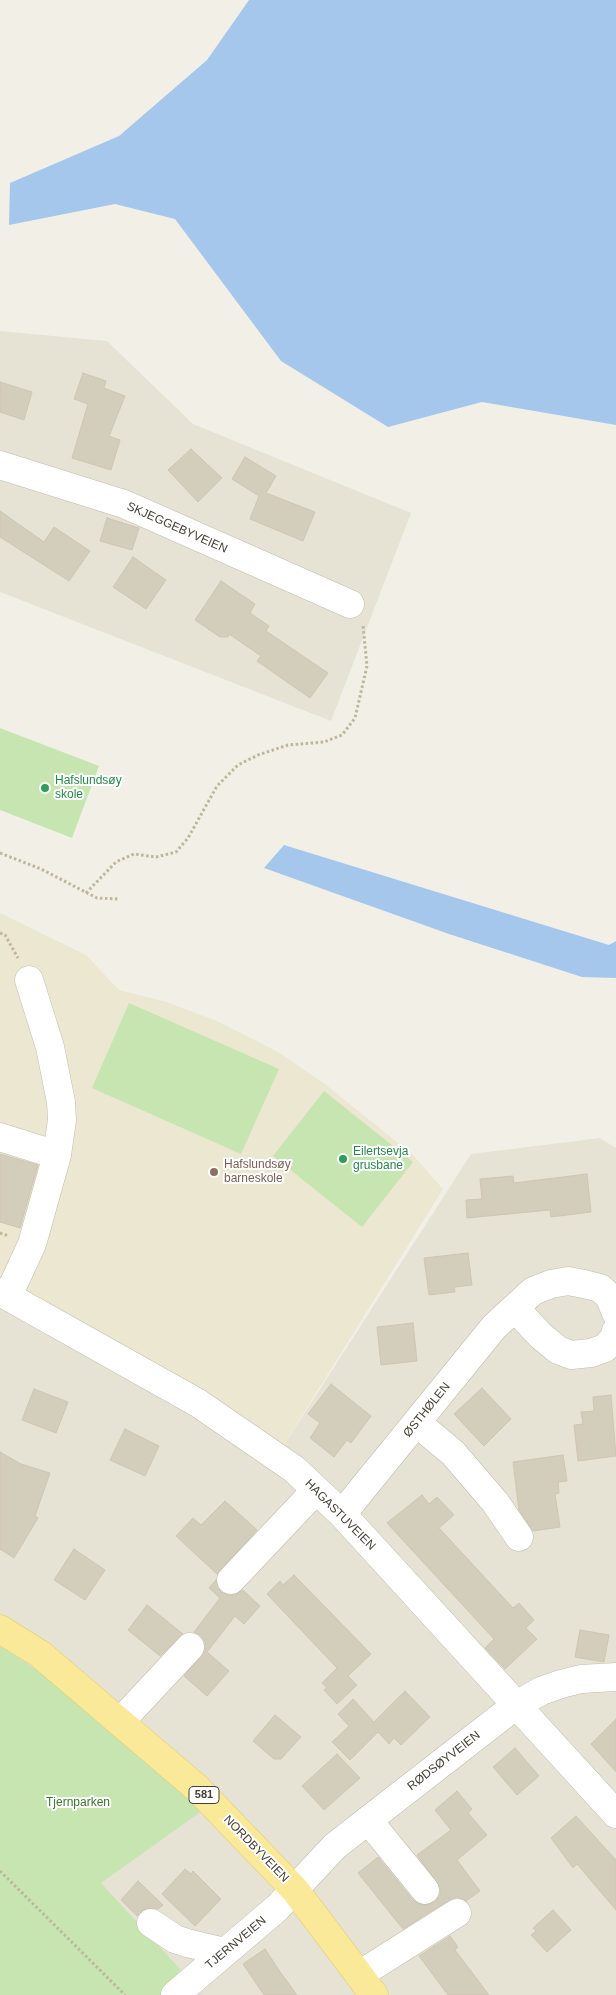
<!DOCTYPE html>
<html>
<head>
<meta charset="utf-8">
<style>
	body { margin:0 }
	canvas { display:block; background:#f2f0e6 }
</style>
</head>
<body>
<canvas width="616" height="1995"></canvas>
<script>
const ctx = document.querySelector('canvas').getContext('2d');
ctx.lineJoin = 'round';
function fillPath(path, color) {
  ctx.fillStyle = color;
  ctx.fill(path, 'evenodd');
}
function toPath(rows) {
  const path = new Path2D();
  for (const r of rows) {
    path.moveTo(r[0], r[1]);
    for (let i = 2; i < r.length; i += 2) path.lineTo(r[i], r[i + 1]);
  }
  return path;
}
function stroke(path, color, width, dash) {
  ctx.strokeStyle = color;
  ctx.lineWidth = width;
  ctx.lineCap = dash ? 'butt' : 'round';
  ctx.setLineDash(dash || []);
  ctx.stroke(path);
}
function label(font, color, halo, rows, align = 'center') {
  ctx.font = font + ' Helvetica,sans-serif';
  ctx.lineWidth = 4;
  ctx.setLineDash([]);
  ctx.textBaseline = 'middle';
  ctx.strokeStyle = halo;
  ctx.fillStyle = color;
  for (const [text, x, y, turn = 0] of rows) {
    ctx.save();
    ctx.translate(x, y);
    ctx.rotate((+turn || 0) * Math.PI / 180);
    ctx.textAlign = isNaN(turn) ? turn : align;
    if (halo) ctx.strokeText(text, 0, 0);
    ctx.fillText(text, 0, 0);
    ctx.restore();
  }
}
fillPath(toPath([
	[0,331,107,341,193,424,411,513,331,721,0,592],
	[600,1138,616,1148,616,1995,0,1995,0,1292,277,1456,471,1154]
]), '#e6e3d5');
fillPath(toPath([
	[0,913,86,955,119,990,166,1002,217,1021,278,1052,325,1084,413,1155,443,1189,277,1456,0,1292]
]), '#ebe7d1');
fillPath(toPath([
	[0,728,99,766,72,838,0,810],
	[129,1003,279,1069,241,1154,92,1088],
	[324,1091,413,1162,362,1227,273,1156],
	[0,1646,46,1676,206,1808,101,1883,191,1981,175,1995,0,1995]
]), '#c7e5b1');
fillPath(toPath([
	[249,0,616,0,616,425,482,402,388,427,281,361,175,219,115,204,9,225,10,183,119,136,207,60],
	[284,845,609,945,616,941,616,978,582,977,449,934,264,868]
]), '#a5c7ec');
const building = toPath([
	[83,373,106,381,104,388,125,396,109,436,120,440,111,470,72,458,88,404,74,399,83,373],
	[0,382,32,392,24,420,0,412,0,382],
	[191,449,222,478,198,502,168,470,191,449],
	[245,457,276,476,266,493,315,512,303,541,250,519,259,496,232,479,245,457],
	[0,511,44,542,54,527,90,551,69,581,0,537,0,511],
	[107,518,139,528,132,550,100,541,107,518],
	[133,557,166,580,146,609,113,587,133,557],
	[221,581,255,604,250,613,269,626,266,631,328,673,310,698,257,661,261,656,229,634,228,637,220,637,195,620,221,581],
	[0,1154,38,1165,20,1228,0,1222,0,1154],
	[587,1174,591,1212,551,1217,550,1210,467,1218,466,1200,482,1199,480,1179,513,1176,514,1183,587,1174],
	[468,1253,472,1285,454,1287,455,1292,429,1295,424,1258,468,1253],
	[413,1323,417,1361,381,1365,377,1327,413,1323],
	[331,1384,371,1416,351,1443,347,1440,334,1457,310,1438,320,1423,308,1414,331,1384],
	[482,1388,511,1419,484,1446,454,1414,482,1388],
	[34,1389,68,1402,56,1433,22,1420,34,1389],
	[611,1395,616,1456,578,1461,574,1425,583,1424,581,1412,594,1411,593,1397,611,1395],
	[125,1429,159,1446,145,1476,110,1460,125,1429],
	[0,1452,21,1464,50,1473,35,1516,38,1518,14,1558,0,1549,0,1452],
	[563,1455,567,1481,558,1482,559,1493,555,1494,560,1527,533,1531,519,1510,513,1462,563,1455],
	[422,1495,429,1504,437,1497,454,1515,439,1528,513,1608,519,1603,534,1620,526,1628,537,1639,505,1669,485,1648,494,1639,387,1523,422,1495],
	[225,1501,257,1530,217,1574,176,1536,193,1518,201,1525,225,1501],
	[74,1549,105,1570,85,1600,54,1580,74,1549],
	[294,1575,371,1654,348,1676,357,1685,337,1704,324,1690,327,1688,322,1683,337,1668,267,1594,280,1581,283,1585,294,1575],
	[216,1580,221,1592,228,1595,235,1595,243,1590,260,1606,244,1624,235,1616,207,1652,229,1671,207,1696,184,1676,205,1651,205,1642,200,1635,194,1632,220,1598,209,1588,216,1580],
	[147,1605,183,1634,160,1656,128,1630,147,1605],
	[580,1630,609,1635,604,1662,575,1657,580,1630],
	[405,1691,430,1717,401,1745,394,1738,389,1744,378,1732,350,1760,332,1742,349,1726,338,1714,353,1699,374,1722,405,1691],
	[275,1715,301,1737,281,1759,274,1759,253,1741,275,1715],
	[616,1719,616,1772,591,1744,616,1719],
	[515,1748,539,1776,517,1795,493,1767,515,1748],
	[337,1754,360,1778,324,1810,302,1786,337,1754],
	[457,1791,472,1809,468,1813,487,1835,457,1860,480,1891,466,1901,457,1897,449,1900,403,1929,358,1873,378,1857,413,1900,419,1904,427,1905,435,1902,440,1895,440,1887,417,1855,451,1830,435,1810,457,1791],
	[576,1816,616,1860,616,1910,577,1864,573,1868,551,1838,576,1816],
	[185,1869,191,1874,193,1871,221,1899,195,1926,162,1894,185,1869],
	[138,1881,163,1905,158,1909,145,1909,137,1916,121,1900,138,1881],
	[553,1910,571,1930,547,1952,531,1935,536,1931,533,1928,553,1910],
	[450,1936,458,1947,455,1950,489,1995,448,1995,419,1956,450,1936],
	[265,1949,281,1973,297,1995,264,1995,243,1964,265,1949]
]);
fillPath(building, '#d3cdbc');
stroke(building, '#cec6b0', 1);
const minor = toPath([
	[0,465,124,504,350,604],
	[0,1137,57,1155],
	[0,1292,198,1403,294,1469,342,1514,616,1814],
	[8,1296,32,1244,57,1155,62,1120,61,1102,50,1047,29,980],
	[515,1308,540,1335,558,1350,571,1355,591,1353,605,1348,614,1338,616,1331],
	[417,1423,453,1453,495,1502,519,1537],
	[342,1514,494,1327,533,1291,551,1284,568,1281,584,1284,600,1288,609,1296,616,1313],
	[231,1580,316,1490],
	[120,1722,190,1647],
	[368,1820,425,1890],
	[151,1923,175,1939,187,1943,225,1952],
	[359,1975,457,1913],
	[175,1995,277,1908,335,1846,515,1706,541,1691,561,1684,581,1679,616,1677]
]);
const major = toPath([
	[0,1629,40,1654,197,1788,295,1890,374,1995]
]);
stroke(minor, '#c0bcac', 29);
stroke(major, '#dec969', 29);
stroke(toPath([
	[0,853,41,869,97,898,118,899],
	[86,893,116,862,134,854,156,857,176,852,188,838,217,786,238,765,258,755,288,745,324,742,342,735,355,718,367,666,363,625],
	[0,933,5,935,18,958],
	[0,1233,9,1236],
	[0,1871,125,1995]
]), '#beb69b', 3, [2.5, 2.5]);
stroke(minor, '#fff', 28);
stroke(major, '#f9e998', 28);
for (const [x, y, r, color] of [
	[45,788,5,"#2e9e5b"],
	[343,1159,5,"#2e9e5b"],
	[214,1172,5,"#8d6e63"]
]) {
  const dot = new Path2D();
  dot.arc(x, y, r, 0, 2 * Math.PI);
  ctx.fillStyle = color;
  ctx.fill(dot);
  stroke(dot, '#fff', 2);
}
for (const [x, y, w] of [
	[204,1795,30]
]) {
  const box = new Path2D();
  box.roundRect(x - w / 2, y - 8.5, w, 17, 4);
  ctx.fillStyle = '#fff';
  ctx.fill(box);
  stroke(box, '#454136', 1);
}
label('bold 11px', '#454136', null, [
	["581",204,1795]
]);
label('12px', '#454136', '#fff', [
	["SKJEGGEBYVEIEN",177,528,24],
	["ØSTHØLEN",427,1410,-51],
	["HAGASTUVEIEN",340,1515,45],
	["RØDSØYVEIEN",444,1761,-38],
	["NORDBYVEIEN",256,1849,46],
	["TJERNVEIEN",236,1943,-40]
]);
label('12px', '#27864d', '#fff', [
	["Hafslundsøy",55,781],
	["skole",55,795],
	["Eilertsevja",353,1152],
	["grusbane",353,1166]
], 'left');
label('12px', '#785e54', '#fff', [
	["Hafslundsøy",224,1165],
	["barneskole",224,1179]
], 'left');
label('12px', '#3e742c', '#fff', [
	["Tjernparken",78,1803]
]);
</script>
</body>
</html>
